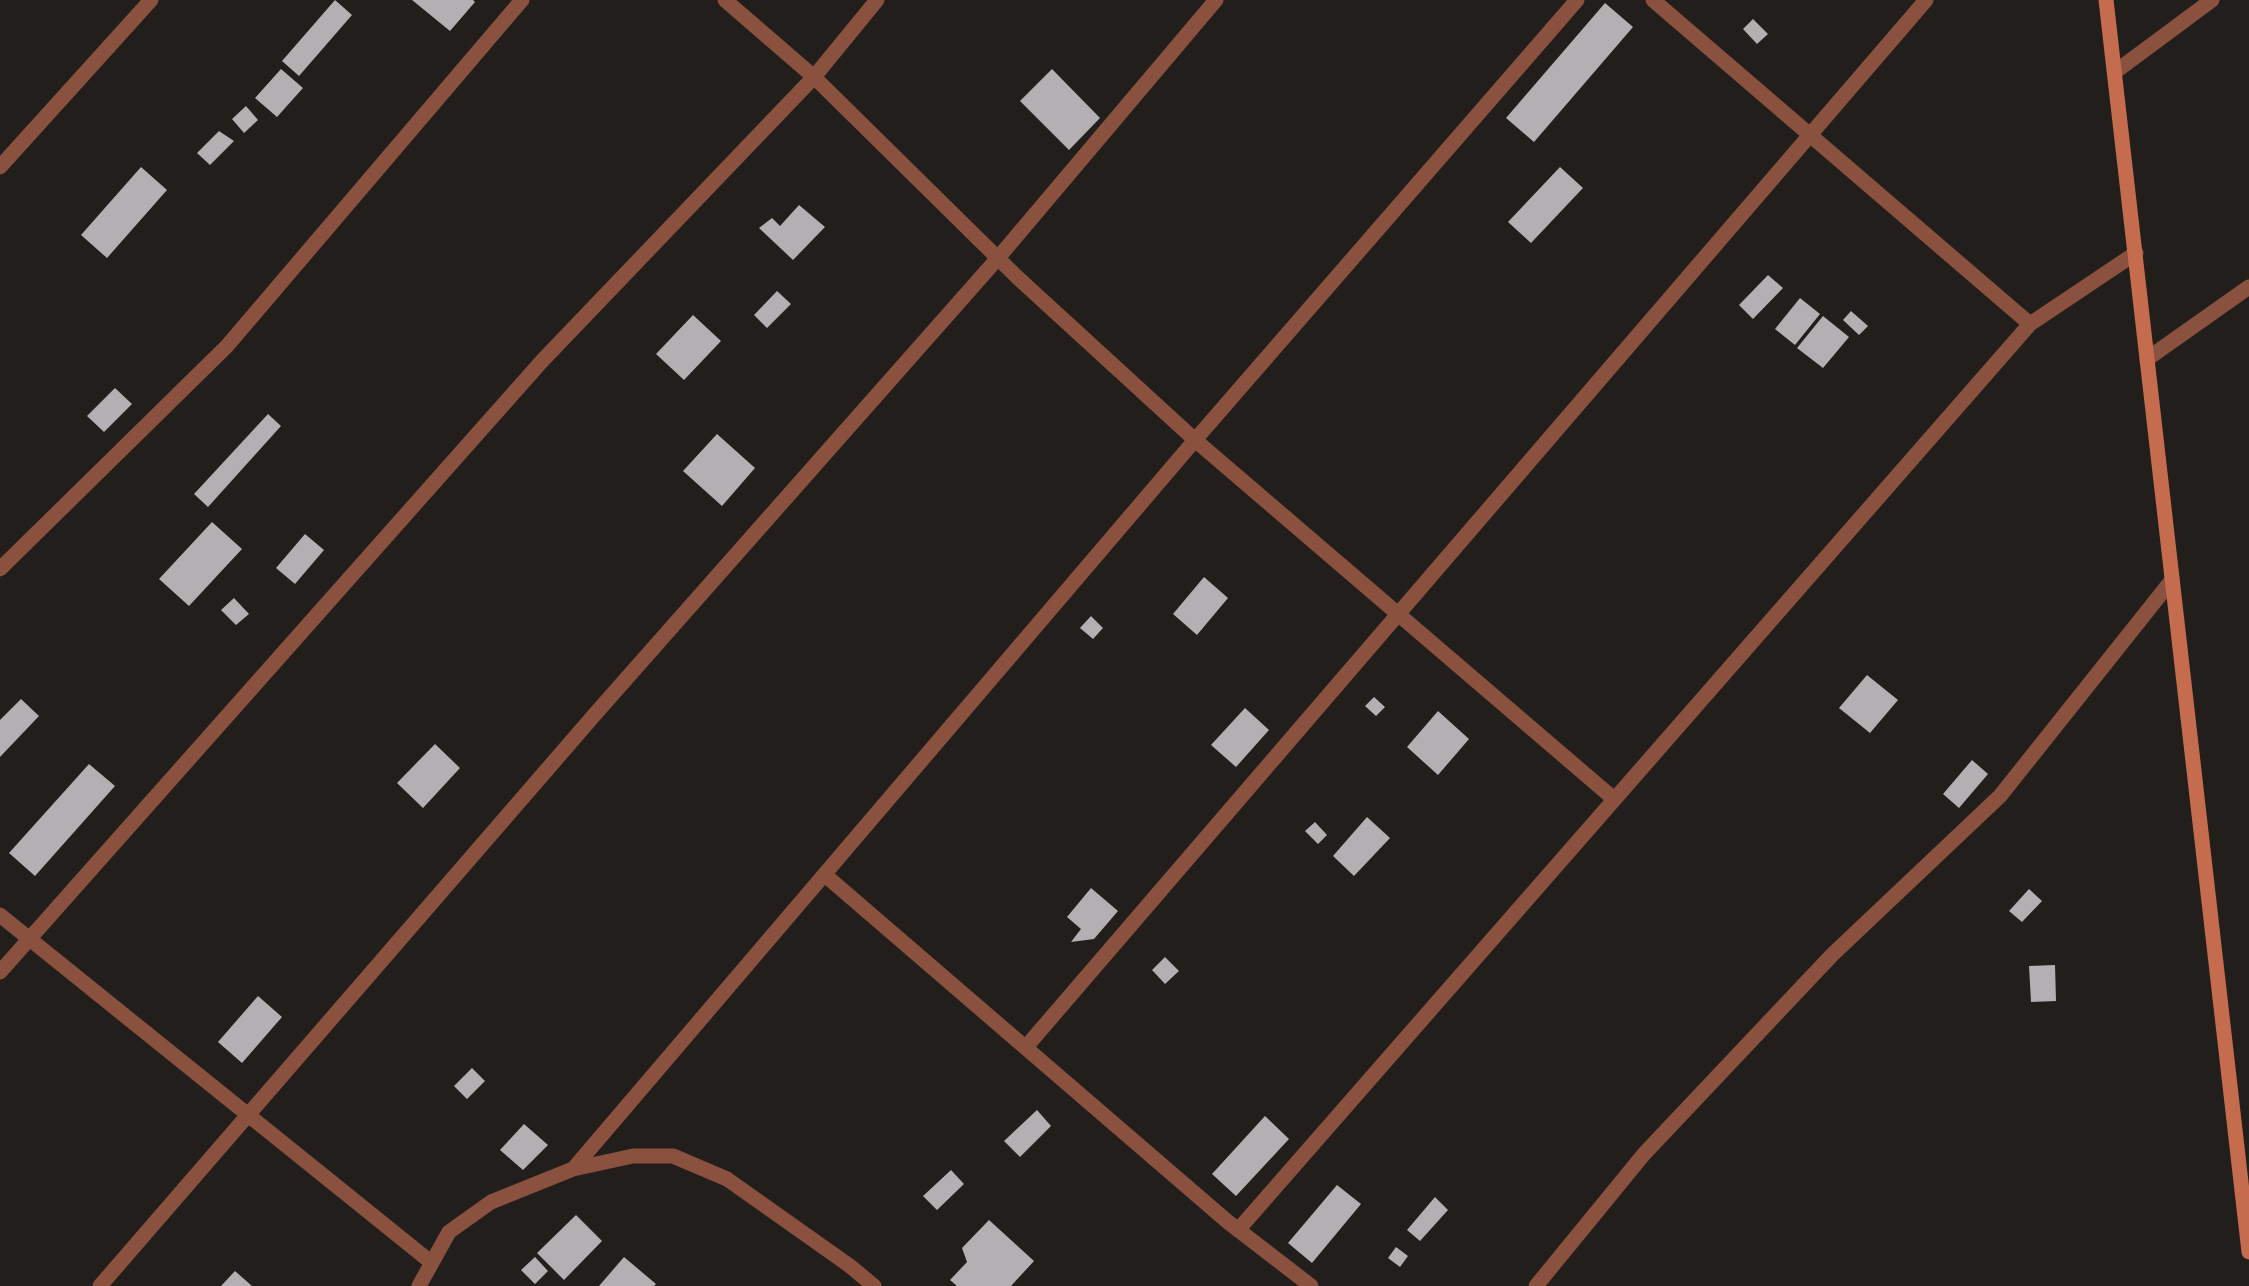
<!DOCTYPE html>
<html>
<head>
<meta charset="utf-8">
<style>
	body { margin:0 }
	canvas { display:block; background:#211e1c }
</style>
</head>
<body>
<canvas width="2249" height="1286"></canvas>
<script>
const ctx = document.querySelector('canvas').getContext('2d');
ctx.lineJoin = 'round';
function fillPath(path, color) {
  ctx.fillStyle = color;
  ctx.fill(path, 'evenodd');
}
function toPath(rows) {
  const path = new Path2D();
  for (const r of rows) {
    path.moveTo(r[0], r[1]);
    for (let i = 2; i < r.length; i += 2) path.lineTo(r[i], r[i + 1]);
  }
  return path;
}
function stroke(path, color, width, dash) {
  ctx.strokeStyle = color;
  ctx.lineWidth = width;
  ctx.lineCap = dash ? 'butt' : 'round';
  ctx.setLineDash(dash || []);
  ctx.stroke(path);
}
fillPath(toPath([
	[335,0,352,15,299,76,282,61],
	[412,0,473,0,475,2,450,31],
	[1605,3,1633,27,1534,142,1506,118],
	[1753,19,1768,34,1757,44,1743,29],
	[281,69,303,88,277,117,255,98],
	[1052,69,1100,118,1069,150,1020,101],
	[246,106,258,120,244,133,232,119],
	[219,131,234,141,210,165,197,153],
	[141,167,167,190,107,258,81,235],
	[1560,167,1583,188,1531,243,1508,222],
	[799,205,825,227,793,260,759,228,772,218,780,226],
	[1768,275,1783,288,1753,319,1739,305],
	[777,291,791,304,767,328,754,315],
	[1800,298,1820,314,1795,345,1775,329],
	[1851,311,1868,326,1859,335,1843,320],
	[693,315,721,341,684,380,656,354],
	[1823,316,1849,337,1823,368,1797,348],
	[115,388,132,404,104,432,87,416],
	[268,414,281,426,208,507,194,494],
	[717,434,755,468,722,506,683,471],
	[212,522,242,549,189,606,159,579],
	[305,534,324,550,295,584,276,568],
	[1204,577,1228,598,1197,635,1173,614],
	[234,598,249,614,236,625,221,610],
	[1091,616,1103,628,1093,639,1080,628],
	[1867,675,1898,700,1870,733,1839,708],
	[1374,697,1385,707,1376,716,1365,706],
	[21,699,39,716,0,757,0,720],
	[1245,708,1269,730,1236,767,1211,745],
	[1438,711,1469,739,1438,775,1407,747],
	[435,744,460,768,423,808,397,783],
	[1972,760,1988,774,1959,808,1943,794],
	[89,764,115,786,35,876,9,853],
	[1367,817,1390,838,1354,876,1333,856],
	[1315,822,1327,835,1318,844,1305,831],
	[1091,888,1118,911,1094,939,1071,942,1081,929,1067,917],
	[2029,889,2042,901,2022,922,2009,911],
	[1165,957,1179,971,1165,984,1152,970],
	[2055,965,2056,1001,2031,1002,2029,966],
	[258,996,282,1017,242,1063,218,1042],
	[472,1068,485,1081,467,1099,454,1086],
	[1037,1110,1051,1126,1020,1157,1004,1141],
	[1265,1116,1289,1139,1236,1196,1212,1174],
	[524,1124,548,1145,523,1170,500,1150],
	[951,1170,964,1184,937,1210,923,1196],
	[1337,1185,1361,1204,1312,1263,1288,1243],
	[1435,1197,1448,1210,1420,1241,1407,1230],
	[576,1215,602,1241,564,1280,537,1253],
	[989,1220,1034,1261,1011,1286,957,1286,950,1280,967,1262,962,1248],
	[1396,1247,1408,1256,1400,1267,1388,1258],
	[535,1257,548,1271,535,1284,521,1270],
	[624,1257,656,1284,654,1286,599,1286],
	[235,1271,252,1286,221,1286]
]), '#b3afb2');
stroke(toPath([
	[725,0,814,77,1017,277,1195,440,1614,799],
	[1653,0,2030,324],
	[2115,72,2212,0],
	[0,167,151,0],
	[2147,359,2249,287],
	[0,569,227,346,522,0],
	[825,875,1228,1222,1311,1286],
	[0,915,432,1263],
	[0,972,542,361,814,77,877,0],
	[1026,1047,1926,0],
	[573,1169,1195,440,1577,0],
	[1238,1230,2030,324,2136,253],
	[100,1286,596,713,998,258,1216,0],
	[419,1286,449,1232,491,1202,573,1169,633,1156,673,1156,727,1179,850,1266,874,1286],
	[1536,1286,1644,1154,1832,955,2000,796,2172,580]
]), '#89513e', 15);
stroke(toPath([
	[2106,0,2249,1252]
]), '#c66c4e', 15);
</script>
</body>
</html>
